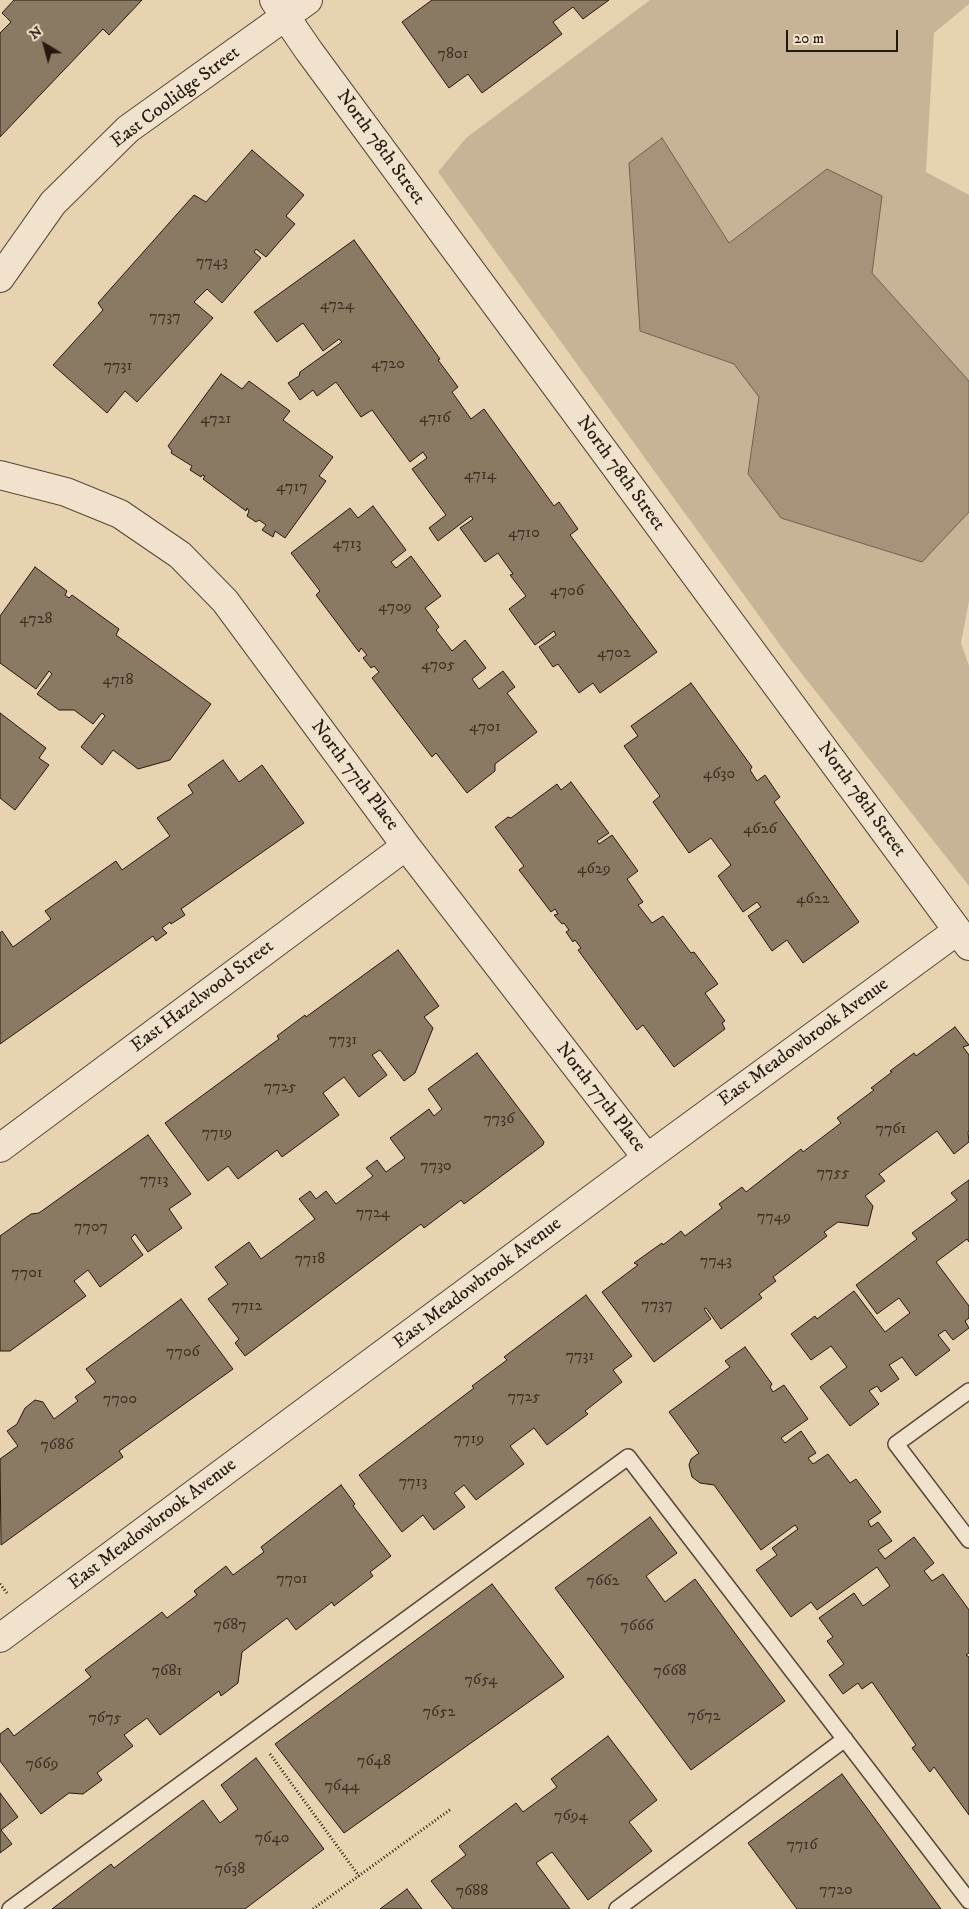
<!DOCTYPE html>
<html>
<head>
<meta charset="utf-8">
<style>
	body { margin:0 }
	#map { position:relative; width:969px; height:1909px; overflow:hidden; background:#e8d3b1; font-family:"IM FELL DW Pica",serif }
	canvas { display:block }
	.north { position:absolute; left:20px; top:20px; width:50px; height:50px; -webkit-text-stroke:4px #f0e2cc; paint-order:stroke; rotate:323deg; font-size:14px; font-weight:700; line-height:20px; text-align:center; color:#25180f }
	.north::after { content:''; display:block; margin:auto; width:18px; height:22px; background:#25180f; clip-path:polygon(50% 0,100% 100%,50% 72%,0 100%) }
	.scale { position:absolute; left:786px; top:30px; width:112px; height:22px; box-sizing:border-box; border:2px solid #25180f; border-top:0; padding-left:6px; font-size:15px; line-height:18px; white-space:nowrap; color:#25180f; -webkit-text-stroke:4px #f0e2cc; paint-order:stroke }
</style>
</head>
<body>
<div id="map">
<canvas width="969" height="1909"></canvas>
<div class="north">N</div>
<div class="scale">20 m</div>
</div>
<script>
const ctx = document.querySelector('canvas').getContext('2d');
ctx.lineJoin = 'round';
function fillPath(path, color) {
  ctx.fillStyle = color;
  ctx.fill(path, 'evenodd');
}
function toPath(rows) {
  const path = new Path2D();
  for (const r of rows) {
    path.moveTo(r[0], r[1]);
    for (let i = 2; i < r.length; i += 2) path.lineTo(r[i], r[i + 1]);
  }
  return path;
}
function stroke(path, color, width, dash) {
  ctx.strokeStyle = color;
  ctx.lineWidth = width;
  ctx.lineCap = dash ? 'butt' : 'round';
  ctx.setLineDash(dash || []);
  ctx.stroke(path);
}
function label(font, color, halo, rows, align = 'center') {
  ctx.font = font + ' "IM FELL DW Pica",serif';
  ctx.lineWidth = 4;
  ctx.setLineDash([]);
  ctx.textBaseline = 'middle';
  ctx.strokeStyle = halo;
  ctx.fillStyle = color;
  for (const [text, x, y, turn = 0] of rows) {
    ctx.save();
    ctx.translate(x, y);
    ctx.rotate((+turn || 0) * Math.PI / 180);
    ctx.textAlign = isNaN(turn) ? turn : align;
    if (halo) ctx.strokeText(text, 0, 0);
    ctx.fillText(text, 0, 0);
    ctx.restore();
  }
}
fillPath(toPath([
	[650,0,969,0,969,4,934,33,926,172,969,195,969,601,961,643,969,666,969,886,791,660,438,172,466,138]
]), '#c7b395');
const water = toPath([
	[662,138,729,243,827,169,882,196,872,273,969,381,969,512,922,562,781,518,748,474,759,397,734,364,640,331,629,163,662,138]
]);
fillPath(water, '#a6937a');
stroke(water, '#72624f', 1);
const building = toPath([
	[14,0,142,0,109,35,103,29,0,137,0,33,11,22,2,13,14,0],
	[432,0,609,0,583,19,573,7,553,22,562,34,482,93,468,74,449,88,402,22,432,0],
	[252,150,304,195,286,216,295,224,266,257,256,249,254,252,261,258,222,303,207,289,194,302,213,318,137,402,125,391,107,413,53,365,103,310,98,303,194,195,206,202,252,150],
	[354,240,440,359,438,360,458,387,452,392,471,419,484,409,554,506,559,502,578,529,570,535,657,652,600,693,593,683,579,693,558,664,553,667,539,647,556,635,554,631,535,645,509,609,526,596,510,575,513,574,498,553,485,562,460,528,473,519,471,516,438,541,429,528,446,515,412,469,427,458,423,452,410,462,372,410,361,417,336,382,317,396,313,390,300,400,288,383,299,376,300,372,342,342,339,339,323,351,303,323,277,342,254,312,354,240],
	[221,374,242,389,249,381,290,411,283,420,333,457,319,476,326,481,285,538,275,531,273,537,262,530,266,525,259,520,256,522,247,516,249,511,247,508,246,511,203,479,205,476,202,475,201,477,190,470,192,466,171,453,172,451,168,446,221,374],
	[373,506,406,550,391,562,396,568,411,556,441,596,425,608,439,627,436,630,452,651,465,640,486,668,472,679,479,689,503,671,515,687,507,693,537,732,495,764,495,771,467,793,436,753,432,757,372,678,379,672,374,666,371,668,363,658,367,655,361,648,359,652,316,595,320,591,291,553,350,508,358,518,373,506],
	[35,567,67,591,65,595,69,598,72,595,119,629,116,635,211,704,170,760,138,769,113,750,102,765,81,747,105,716,102,713,93,724,74,710,59,710,37,694,52,674,49,671,36,689,0,663,0,616,35,567],
	[691,683,752,767,750,770,757,781,765,775,780,797,774,802,859,922,803,963,787,940,772,951,748,916,761,907,757,902,743,912,718,876,731,865,711,838,689,853,653,802,660,796,624,746,638,736,631,726,691,683],
	[0,713,46,748,39,758,49,765,15,810,0,798,0,713],
	[223,760,239,782,262,765,304,823,181,909,185,915,171,924,170,922,162,928,167,933,156,941,153,936,0,1044,0,933,2,931,13,947,51,919,45,911,116,861,122,870,170,836,157,818,193,793,188,785,223,760],
	[571,782,609,833,597,841,599,844,612,835,638,871,627,879,643,902,638,905,652,923,663,916,691,953,694,952,718,984,705,993,725,1021,722,1023,725,1029,674,1067,643,1025,637,1030,578,950,581,948,575,940,573,942,566,932,569,930,564,923,562,924,554,915,558,914,555,909,551,912,519,870,524,866,495,827,508,817,511,818,557,784,561,790,571,782],
	[398,950,439,1006,424,1017,433,1028,415,1073,404,1081,380,1050,372,1055,387,1075,359,1097,344,1077,323,1093,339,1115,282,1157,277,1150,238,1179,228,1166,208,1181,165,1123,279,1039,277,1036,305,1015,306,1017,398,950],
	[955,1027,969,1045,963,1047,969,1055,969,1131,968,1132,969,1142,954,1154,937,1131,879,1174,885,1181,865,1196,873,1206,868,1226,838,1222,824,1232,827,1236,773,1277,776,1281,759,1294,762,1298,721,1329,706,1308,704,1309,711,1319,654,1362,602,1292,638,1265,634,1263,662,1243,663,1245,681,1231,685,1236,722,1208,719,1204,742,1187,746,1192,801,1149,803,1152,841,1123,837,1118,874,1090,871,1088,892,1072,890,1071,914,1053,916,1056,955,1027],
	[477,1053,544,1142,543,1145,464,1204,461,1200,424,1228,421,1224,245,1356,235,1343,239,1339,208,1299,228,1284,215,1267,249,1242,261,1259,315,1219,299,1199,310,1191,316,1199,326,1191,336,1204,373,1176,366,1168,377,1160,386,1172,405,1158,390,1138,429,1109,434,1116,442,1109,428,1089,477,1053],
	[148,1135,191,1194,169,1209,182,1228,148,1252,135,1234,131,1238,143,1255,100,1287,88,1270,74,1281,86,1296,10,1351,0,1351,0,1236,31,1214,39,1213,148,1135],
	[969,1180,969,1242,967,1239,936,1262,969,1306,969,1318,965,1321,969,1328,953,1340,945,1330,938,1335,950,1350,916,1376,902,1357,889,1365,899,1379,881,1392,877,1386,869,1391,879,1404,850,1426,820,1387,847,1367,831,1346,811,1360,791,1334,815,1316,817,1319,854,1291,885,1332,910,1313,899,1298,877,1314,856,1285,917,1239,912,1233,957,1200,951,1193,969,1180],
	[586,1295,632,1356,613,1370,622,1382,585,1411,588,1414,547,1445,534,1428,510,1446,524,1464,476,1500,464,1485,454,1493,465,1507,434,1530,423,1515,402,1532,359,1475,474,1388,472,1386,507,1360,504,1357,586,1295],
	[181,1299,233,1369,119,1451,123,1457,1,1545,0,1459,18,1446,7,1431,17,1424,25,1408,35,1400,43,1402,54,1419,78,1401,75,1397,96,1382,86,1369,181,1299],
	[745,1347,772,1384,770,1387,773,1392,784,1385,808,1419,781,1438,785,1443,801,1431,816,1453,808,1458,813,1464,828,1454,850,1483,856,1479,881,1512,868,1521,871,1527,878,1522,892,1541,878,1550,885,1559,914,1537,934,1563,924,1571,932,1581,943,1574,969,1610,969,1653,966,1655,969,1657,969,1815,934,1767,930,1772,912,1748,916,1745,872,1682,862,1689,858,1683,843,1694,829,1675,844,1664,827,1641,833,1637,819,1618,854,1593,863,1606,890,1586,877,1567,817,1610,811,1602,791,1617,756,1570,777,1555,772,1548,798,1529,795,1525,761,1550,714,1485,700,1483,692,1477,689,1465,691,1459,699,1453,669,1412,730,1367,725,1361,745,1347],
	[341,1485,355,1504,353,1506,391,1556,370,1572,373,1576,334,1606,332,1602,296,1630,287,1618,242,1652,238,1683,221,1696,219,1691,160,1735,147,1718,124,1735,133,1746,97,1773,102,1780,83,1794,69,1793,41,1814,0,1761,0,1734,8,1728,14,1736,91,1677,85,1670,162,1612,167,1618,197,1595,194,1591,226,1566,233,1575,264,1552,261,1547,341,1485],
	[650,1517,677,1553,646,1576,665,1602,695,1579,785,1701,691,1770,555,1588,650,1517],
	[492,1584,564,1677,344,1833,275,1744,492,1584],
	[608,1736,657,1800,629,1822,652,1851,588,1900,552,1852,536,1863,570,1909,453,1909,431,1881,466,1855,459,1846,516,1803,523,1812,557,1787,551,1779,608,1736],
	[256,1758,324,1849,245,1909,52,1909,111,1864,114,1868,203,1800,220,1823,238,1809,221,1785,256,1758],
	[842,1774,941,1909,797,1909,748,1843,842,1774],
	[0,1793,18,1817,1,1830,12,1844,0,1853,0,1793],
	[407,1889,422,1909,380,1909,407,1889]
]);
fillPath(building, '#8a7963');
stroke(building, '#25180f', 1);
const lane = toPath([
	[969,1391,896,1444,969,1540],
	[10,1909,628,1457,969,1901],
	[617,1909,845,1739]
]);
const street = toPath([
	[274,0,309,51,969,946],
	[0,278,53,203,128,129,308,0],
	[0,475,66,492,120,514,180,555,225,601,406,846,647,1158],
	[0,1148,406,846],
	[0,1638,647,1158,957,931]
]);
stroke(lane, '#564738', 18);
stroke(street, '#564738', 30);
stroke(toPath([
	[0,1584,7,1593],
	[270,1754,359,1876],
	[313,1909,451,1809]
]), '#25180f', 3, [1, 2.5]);
stroke(lane, '#f0e2cc', 15);
stroke(street, '#f0e2cc', 28);
label('16px', '#3e3024', null, [
	["7801",453,55],
	["7743",212,263],
	["4724",337,306],
	["7737",165,318],
	["4720",388,365],
	["7731",118,367],
	["4716",435,419],
	["4721",216,420],
	["4714",480,476],
	["4717",292,488],
	["4710",524,534],
	["4713",347,545],
	["4706",567,592],
	["4709",395,608],
	["4728",36,620],
	["4702",614,654],
	["4705",438,666],
	["4718",118,681],
	["4701",485,728],
	["4630",719,775],
	["4626",760,830],
	["4629",594,870],
	["4622",813,900],
	["7731",343,1041],
	["7725",280,1088],
	["7736",499,1120],
	["7761",891,1130],
	["7719",217,1134],
	["7730",436,1167],
	["7755",833,1174],
	["7713",154,1181],
	["7724",373,1214],
	["7749",774,1218],
	["7707",91,1228],
	["7718",310,1260],
	["7743",716,1262],
	["7701",27,1274],
	["7737",657,1306],
	["7712",247,1307],
	["7706",183,1353],
	["7731",580,1357],
	["7725",524,1398],
	["7700",120,1400],
	["7719",469,1440],
	["7686",57,1446],
	["7713",413,1483],
	["7701",292,1580],
	["7662",603,1582],
	["7687",230,1626],
	["7666",637,1627],
	["7681",167,1672],
	["7668",670,1672],
	["7654",481,1681],
	["7652",439,1713],
	["7672",704,1717],
	["7675",105,1719],
	["7648",374,1762],
	["7669",42,1765],
	["7644",342,1787],
	["7694",571,1817],
	["7640",272,1839],
	["7716",802,1846],
	["7638",230,1870],
	["7720",836,1891],
	["7688",472,1892]
]);
label('19px', '#25180f', '#f0e2cc', [
	["East Coolidge Street",176,98,-37],
	["North 78th Street",380,148,54],
	["North 78th Street",620,474,54],
	["North 77th Place",354,776,53],
	["North 78th Street",861,800,54],
	["East Hazelwood Street",203,997,-37],
	["East Meadowbrook Avenue",804,1043,-36],
	["North 77th Place",600,1098,52],
	["East Meadowbrook Avenue",478,1284,-37],
	["East Meadowbrook Avenue",153,1525,-37]
]);
</script>
</body>
</html>
